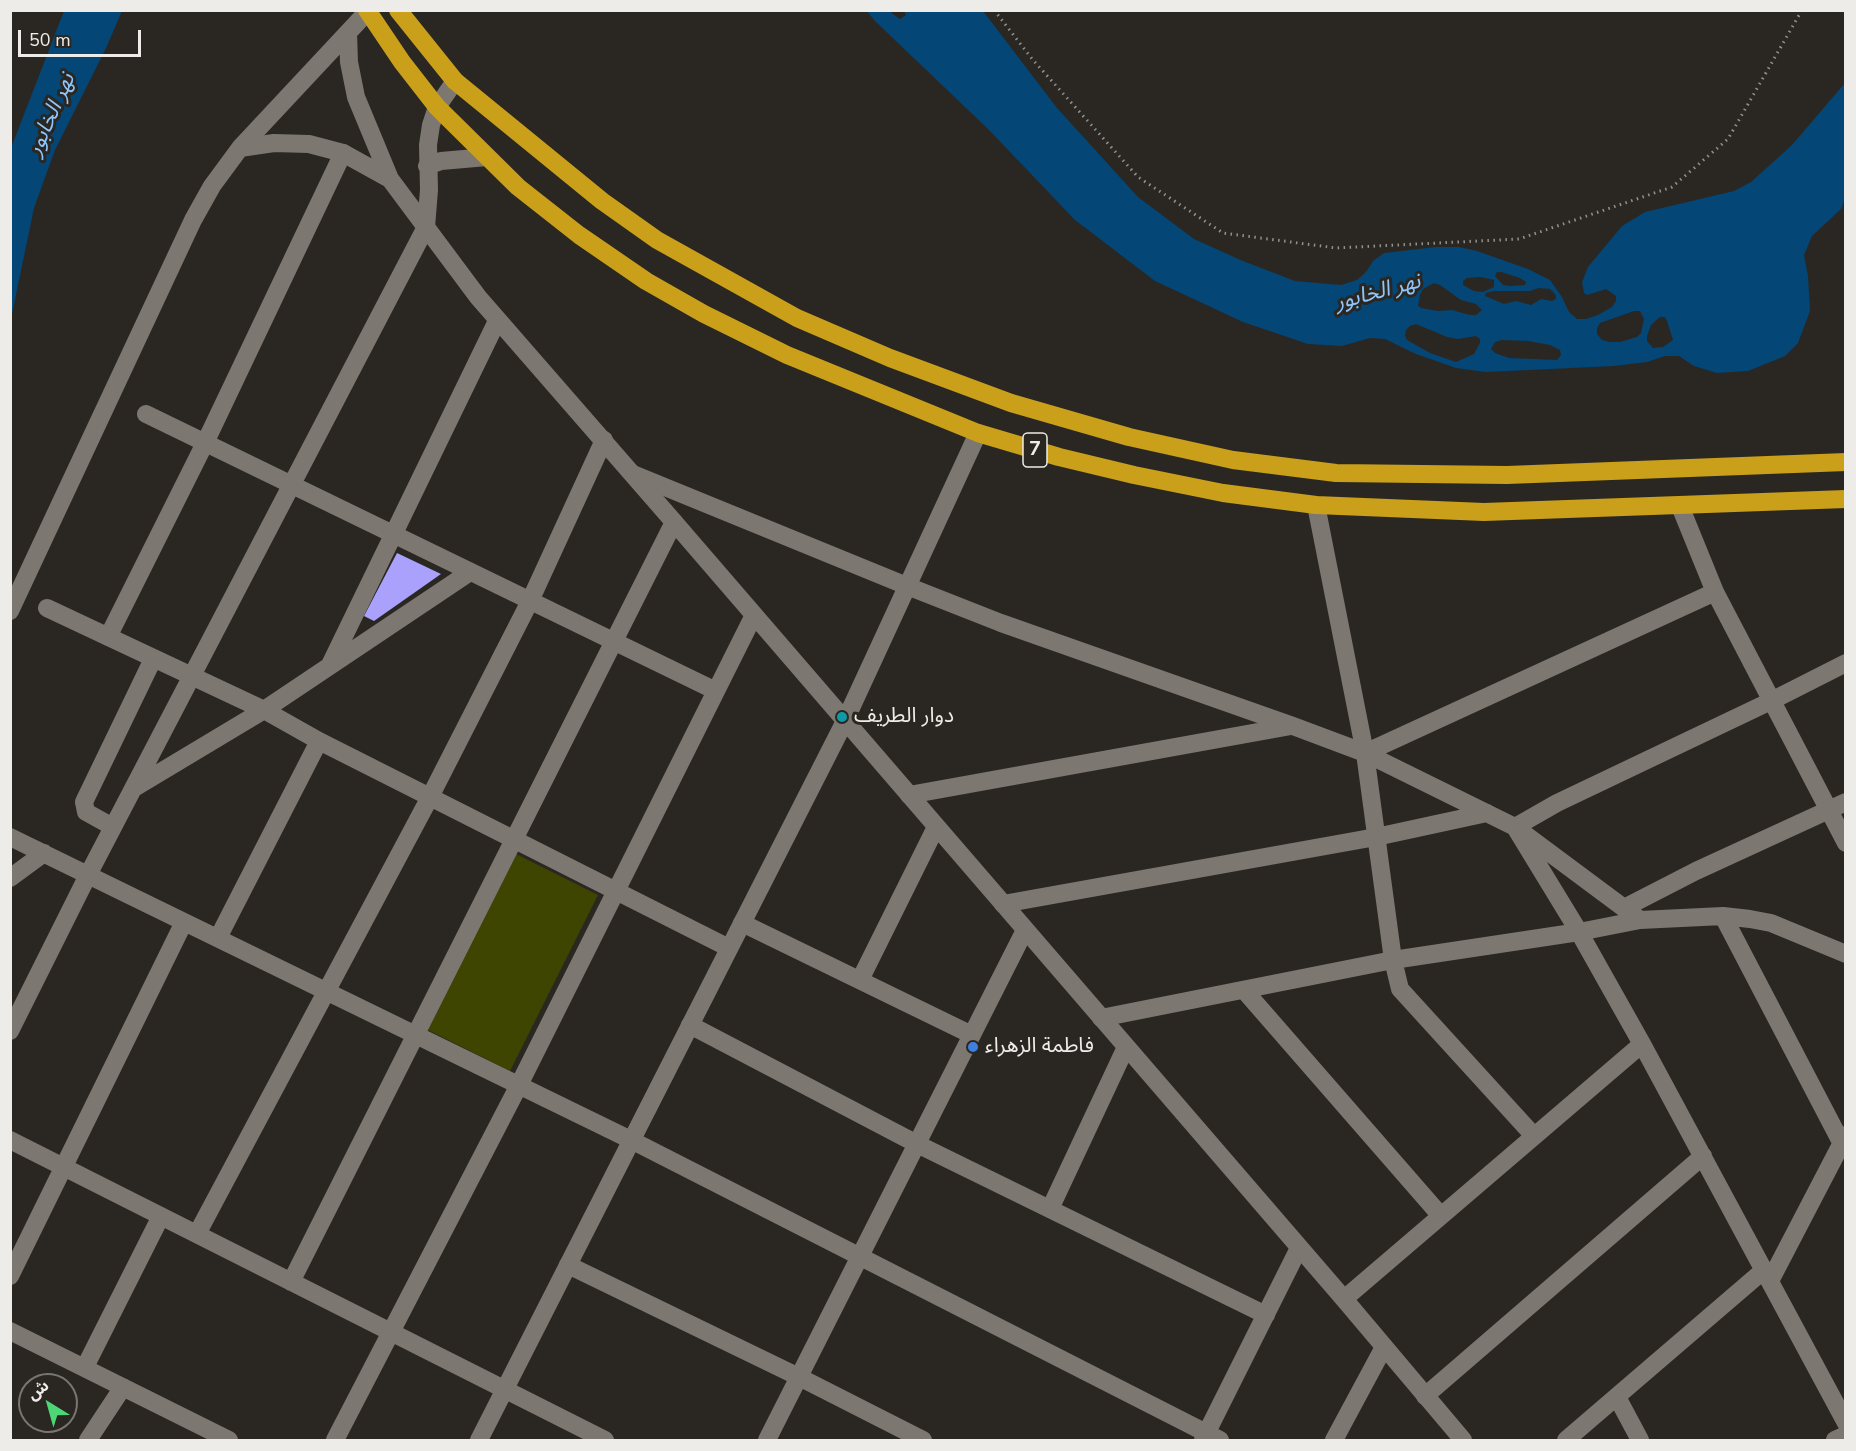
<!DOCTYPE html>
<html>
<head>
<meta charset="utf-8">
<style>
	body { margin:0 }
	#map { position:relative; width:1856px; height:1451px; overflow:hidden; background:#2a2722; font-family:"Nunito Sans","Noto Sans Arabic",sans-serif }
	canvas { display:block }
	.frame { position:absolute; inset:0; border:12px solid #eeece8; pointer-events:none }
	.north { position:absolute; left:18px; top:1373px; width:60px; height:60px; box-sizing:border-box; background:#2a2722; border:2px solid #787671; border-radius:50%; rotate:323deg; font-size:16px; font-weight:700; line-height:24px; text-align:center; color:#eeece8 }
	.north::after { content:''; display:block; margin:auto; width:21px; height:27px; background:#4dd676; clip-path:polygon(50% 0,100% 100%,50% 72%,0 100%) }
	.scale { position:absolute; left:18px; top:30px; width:123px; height:27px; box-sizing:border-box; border:3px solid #eeece8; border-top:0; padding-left:8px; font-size:18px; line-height:21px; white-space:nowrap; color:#eeece8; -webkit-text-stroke:4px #2a2722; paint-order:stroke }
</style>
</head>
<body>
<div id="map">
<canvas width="1856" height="1451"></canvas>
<div class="frame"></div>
<div class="north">ش</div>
<div class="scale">50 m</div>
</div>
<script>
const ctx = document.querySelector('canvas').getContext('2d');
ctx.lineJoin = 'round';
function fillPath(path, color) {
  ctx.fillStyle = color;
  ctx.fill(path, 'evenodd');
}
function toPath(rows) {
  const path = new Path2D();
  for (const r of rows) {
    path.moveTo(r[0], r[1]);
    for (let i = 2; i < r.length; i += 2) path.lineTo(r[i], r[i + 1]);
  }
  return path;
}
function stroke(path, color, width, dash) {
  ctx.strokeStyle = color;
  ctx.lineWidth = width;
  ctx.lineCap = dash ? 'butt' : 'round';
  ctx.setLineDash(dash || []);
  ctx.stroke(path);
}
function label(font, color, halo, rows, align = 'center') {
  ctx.font = font + ' "Nunito Sans","Noto Sans Arabic",sans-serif';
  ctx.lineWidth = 6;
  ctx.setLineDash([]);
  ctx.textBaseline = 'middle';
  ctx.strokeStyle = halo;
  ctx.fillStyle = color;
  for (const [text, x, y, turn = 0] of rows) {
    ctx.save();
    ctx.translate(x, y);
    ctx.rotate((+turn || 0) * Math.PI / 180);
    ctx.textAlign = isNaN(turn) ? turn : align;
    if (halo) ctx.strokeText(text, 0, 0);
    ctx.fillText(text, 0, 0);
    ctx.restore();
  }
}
fillPath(toPath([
	[516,854,598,895,510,1071,428,1030]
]), '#3d4500');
fillPath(toPath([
	[64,11,122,11,106,48,55,150,34,208,11,319,11,148],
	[867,11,889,11,900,19,906,15,904,11,983,11,1057,108,1138,197,1194,239,1243,261,1295,281,1341,285,1357,280,1366,272,1373,261,1384,253,1436,247,1459,247,1477,251,1528,269,1550,280,1562,297,1569,312,1577,319,1586,319,1598,315,1612,307,1616,301,1616,296,1606,289,1587,295,1584,293,1582,282,1588,267,1622,226,1645,212,1734,191,1751,182,1792,145,1845,83,1845,198,1841,209,1812,236,1804,255,1808,276,1810,311,1798,343,1785,356,1748,371,1717,373,1694,366,1679,356,1665,356,1647,362,1614,366,1486,372,1456,368,1416,354,1385,339,1370,338,1342,346,1308,344,1243,322,1155,281,1075,220,988,129,874,20],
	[1497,272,1501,272,1520,278,1526,282,1525,285,1510,286,1503,285,1495,276],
	[1480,277,1494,280,1494,287,1483,292,1474,291,1463,285,1463,281,1467,278],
	[1434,283,1440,285,1461,300,1476,304,1482,310,1476,315,1470,315,1452,310,1438,311,1421,308,1418,306,1420,295,1423,289],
	[1539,288,1550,289,1556,295,1556,299,1552,301,1541,299,1531,305,1516,301,1504,304,1485,296,1486,293,1493,291,1530,291],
	[1634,311,1640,311,1644,319,1641,333,1637,337,1620,342,1609,342,1602,340,1597,334,1597,328,1600,323],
	[1660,317,1665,317,1667,321,1673,340,1663,347,1653,348,1647,341,1647,336,1651,325],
	[1416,324,1447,337,1458,339,1476,336,1480,339,1480,343,1474,354,1456,362,1430,353,1407,340,1405,335,1406,330,1410,326],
	[1502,340,1528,341,1550,345,1560,350,1561,355,1557,360,1509,358,1495,353,1491,349,1495,342]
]), '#044676');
fillPath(toPath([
	[397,553,441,574,374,621,364,616]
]), '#a9a1fb');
stroke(toPath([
	[994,10,1033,60,1138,177,1223,233,1336,248,1519,239,1672,187,1728,139,1802,10]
]), '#93918c', 3, [1.5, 4.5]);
stroke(toPath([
	[427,166,441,161,487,157],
	[146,414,716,691],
	[633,474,907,586,1001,623,1293,726,1365,753,1515,827,1640,920],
	[1316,505,1365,753,1393,960,1400,989,1534,1136],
	[1680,506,1715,592,1846,843],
	[47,608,264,710,319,741,729,948],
	[108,637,205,443,343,153],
	[1846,663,1771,701,1557,803,1515,827,1579,932,1642,1044,1846,1423],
	[330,665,497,321],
	[1365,753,1715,592],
	[134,788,264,710,470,572],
	[909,795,1291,726],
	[113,827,86,812,84,802,153,659],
	[10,837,631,1140,1220,1440],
	[10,878,44,853],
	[1003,904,1376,837,1487,813],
	[1624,908,1696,871,1846,802],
	[1723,916,1841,1142],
	[742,923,972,1035],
	[218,938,319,741],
	[860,980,936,827],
	[1244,990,1441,1216],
	[1101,1018,1393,960,1579,932,1640,920,1723,916,1750,919,1771,923,1846,954],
	[690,1025,917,1144,1266,1315],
	[10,1031,88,875,426,227,429,190,428,145,431,125,437,107,455,81],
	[10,1140,605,1440],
	[1050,1209,1126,1047],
	[197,1234,430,797,530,601,604,440],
	[568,1265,799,1377,923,1440],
	[10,1276,184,922],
	[1770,1281,1846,1135],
	[291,1282,674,522],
	[1344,1299,1642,1044],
	[10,1331,229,1440],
	[85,1367,161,1216],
	[1425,1396,1703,1156],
	[1617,1397,1640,1440],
	[88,1440,123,1387],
	[335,1440,519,1085,754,615],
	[767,1440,1025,930],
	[1203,1440,1299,1248],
	[1334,1440,1384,1347],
	[1566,1440,1764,1270],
	[1835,1440,1846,1435]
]), '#7c7771', 18);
stroke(toPath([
	[348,33,349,62,356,97,390,179,478,297,674,522,1344,1299,1463,1440],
	[240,148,274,143,309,144,343,153,390,179],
	[10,611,193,220,212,186,240,148,369,10],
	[479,1440,845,721,978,433]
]), '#7c7771', 18);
stroke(toPath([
	[367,10,402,62,437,107,518,187,579,235,646,281,704,314,787,355,978,433,1059,457,1134,475,1223,493,1316,505,1484,512,1846,499],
	[398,10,455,81,602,201,657,240,797,318,890,358,1011,403,1129,437,1233,460,1336,473,1507,475,1846,462]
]), '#caa01b', 18);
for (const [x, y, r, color] of [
	[842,717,6,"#0f9aa8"],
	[973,1047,6,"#3f7fe0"]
]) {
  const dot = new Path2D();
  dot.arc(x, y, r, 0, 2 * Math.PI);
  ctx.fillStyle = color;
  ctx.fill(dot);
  stroke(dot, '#2a2722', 2);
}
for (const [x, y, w] of [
	[1035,450,24]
]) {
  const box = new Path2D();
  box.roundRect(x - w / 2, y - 17, w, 34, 4.5);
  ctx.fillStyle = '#2a2722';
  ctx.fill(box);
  stroke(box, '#eeece8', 1.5);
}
label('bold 20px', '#eeece8', null, [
	["7",1035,450]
]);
label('21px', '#eeece8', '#2a2722', [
	["دوار الطريف",854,717],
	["فاطمة الزهراء",985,1047]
], 'left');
label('italic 22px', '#8fc5fa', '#2a2722', [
	["نهر الخابور",52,115,-66],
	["نهر الخابور",1378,293,-15]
]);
</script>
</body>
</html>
